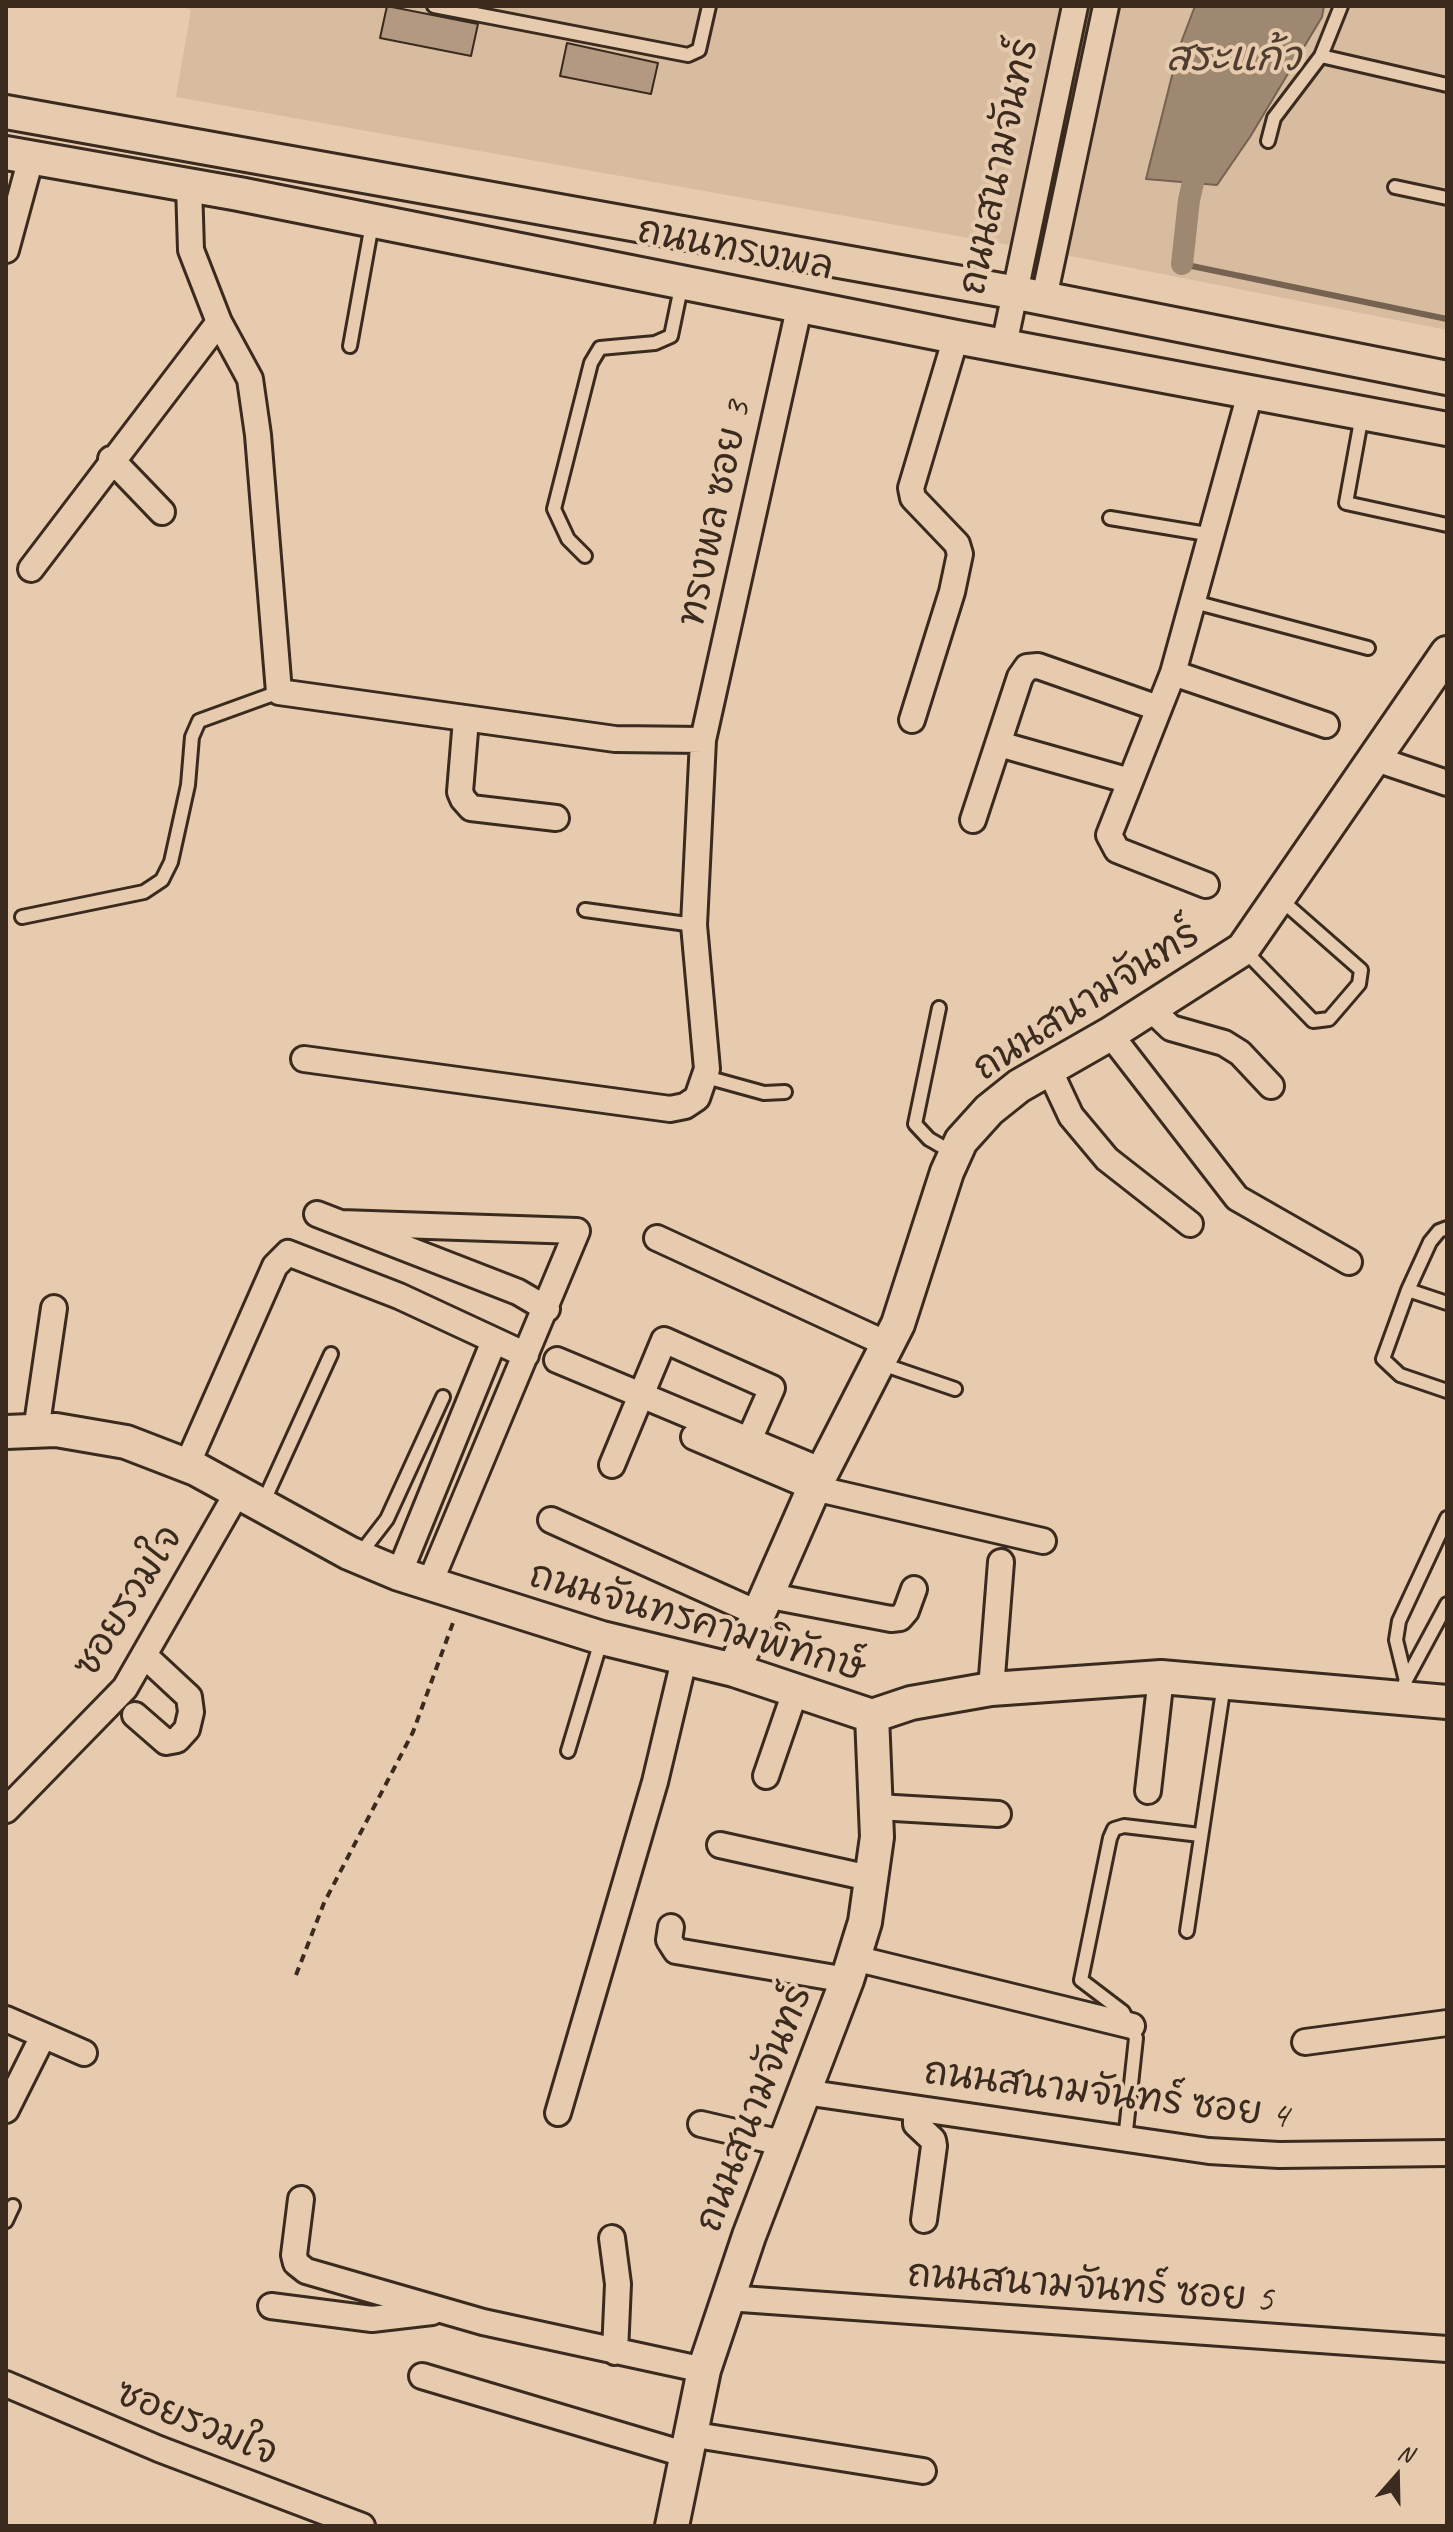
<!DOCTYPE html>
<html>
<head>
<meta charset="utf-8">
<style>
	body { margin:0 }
	#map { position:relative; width:1453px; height:2532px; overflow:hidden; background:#e7cbae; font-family:Caveat,sans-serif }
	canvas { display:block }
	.frame { position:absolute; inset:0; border:8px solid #3b2a1e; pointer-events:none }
	.north { position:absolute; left:1357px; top:2436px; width:80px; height:80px; -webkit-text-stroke:6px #e7cbae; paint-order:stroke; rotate:20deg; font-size:22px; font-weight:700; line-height:32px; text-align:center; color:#3b2a1e }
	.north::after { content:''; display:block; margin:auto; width:28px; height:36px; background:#3b2a1e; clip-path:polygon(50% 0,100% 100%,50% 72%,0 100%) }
</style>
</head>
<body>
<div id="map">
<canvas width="1453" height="2532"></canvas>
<div class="frame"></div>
<div class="north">N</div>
</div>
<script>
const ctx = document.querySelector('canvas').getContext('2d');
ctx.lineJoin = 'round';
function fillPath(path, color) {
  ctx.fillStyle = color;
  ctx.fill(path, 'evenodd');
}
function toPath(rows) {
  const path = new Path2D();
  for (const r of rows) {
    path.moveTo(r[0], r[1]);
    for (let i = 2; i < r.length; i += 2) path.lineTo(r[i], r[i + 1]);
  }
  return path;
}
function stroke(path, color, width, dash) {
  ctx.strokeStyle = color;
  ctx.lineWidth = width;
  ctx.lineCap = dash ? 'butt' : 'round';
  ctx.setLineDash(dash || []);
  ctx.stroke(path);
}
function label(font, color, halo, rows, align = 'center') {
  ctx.font = font + ' Caveat,"Playpen Sans Thai",sans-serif';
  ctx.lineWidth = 8;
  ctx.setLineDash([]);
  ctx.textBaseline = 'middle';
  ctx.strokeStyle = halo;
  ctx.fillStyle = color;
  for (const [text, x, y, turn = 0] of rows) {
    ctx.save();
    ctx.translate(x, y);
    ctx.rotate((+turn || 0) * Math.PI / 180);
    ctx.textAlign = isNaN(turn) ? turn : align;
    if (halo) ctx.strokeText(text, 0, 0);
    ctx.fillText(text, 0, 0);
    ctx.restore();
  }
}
fillPath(toPath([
	[180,6,1447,6,1447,330,1076,257,176,97,191,10]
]), '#d7bca0');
const water = toPath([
	[1195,6,1324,6,1322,17,1250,137,1217,185,1146,179,1179,48,1195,6]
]);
fillPath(water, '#9e8872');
stroke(water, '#766250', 2);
stroke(toPath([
	[1182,264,1447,319]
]), '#766250', 6);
stroke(toPath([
	[1182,264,1189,200,1199,157]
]), '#9e8872', 22);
const building = toPath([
	[387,6,478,24,471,56,380,38,387,6],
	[567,43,658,63,651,94,560,76,567,43]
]);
fillPath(building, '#b39981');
stroke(building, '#3b2a1e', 2);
const lane = toPath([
	[434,6,688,55,699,50,709,6],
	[1321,56,1447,85],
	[1268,141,1274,118,1321,56,1341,6],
	[1395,187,1447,198],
	[350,346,372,224],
	[1362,415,1346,503,1447,525],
	[1110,518,1213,535],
	[585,556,568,539,554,509,591,363,600,348,655,343,671,336,682,283],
	[1194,602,1368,648],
	[585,910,694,925],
	[22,917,144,892,162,880,171,862,188,785,192,737,199,721,279,692],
	[1245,951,1313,1021,1329,1019,1359,984,1361,970,1279,898],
	[939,1008,915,1124,929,1139,955,1154],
	[706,1077,764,1093,785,1092],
	[1447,1228,1439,1231,1430,1242,1408,1290,1447,1303],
	[1408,1290,1383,1359,1400,1375,1447,1391],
	[879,1363,955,1389],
	[263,1503,331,1354],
	[360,1554,387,1519,443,1397],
	[1406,1681,1396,1640,1399,1621,1447,1518],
	[1405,1682,1447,1604],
	[568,1751,601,1641],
	[1187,1931,1224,1684],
	[1125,2140,1136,2038,1123,2012,1081,1980,1110,1838,1114,1829,1124,1826,1200,1835],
	[6,2221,13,2206]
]);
const street = toPath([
	[189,185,191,250,219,322,250,379,258,435,279,692,615,739,703,740],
	[6,250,31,158],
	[1044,298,1106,6],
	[1004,345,1075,6],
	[111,459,162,512],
	[31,569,219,322],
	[1173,673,1326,725],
	[466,719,460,792,463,799,471,808,556,818],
	[912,720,952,592,960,554,957,544,913,498,911,488,956,337],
	[999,744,1130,781],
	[1373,758,1447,783],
	[973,820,1020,677,1027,667,1038,666,1158,708],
	[1206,885,1117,850,1109,835,1173,673,1251,390],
	[1150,1008,1171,1028,1224,1043,1240,1053,1271,1086],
	[1110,1034,1237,1198,1349,1262],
	[304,1059,670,1109,685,1106,697,1098,707,1069,694,925,703,740,800,304],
	[1049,1069,1071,1116,1107,1159,1190,1224],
	[317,1214,518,1292,547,1309],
	[341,1223,577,1231,429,1585],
	[657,1238,889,1345],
	[557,1360,823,1471],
	[36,1431,54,1308],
	[694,1437,814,1488,1043,1541],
	[187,1465,275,1266,288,1253,399,1296,526,1355],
	[612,1465,664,1340,772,1388,749,1440],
	[551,1520,757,1613],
	[399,1574,494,1341],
	[765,1595,891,1619,900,1618,906,1611,914,1589],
	[991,1689,1001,1562],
	[135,1715,166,1742,177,1740,187,1729,191,1712,189,1697,146,1657],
	[766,1776,796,1689],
	[1148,1791,1161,1677],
	[877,1807,998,1814],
	[6,1810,125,1688,237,1493],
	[720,1845,874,1879],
	[671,1927,669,1940,676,1951,847,1980],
	[854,1958,1132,2026],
	[6,2019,84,2053],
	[1305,2042,1447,2023],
	[804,2092,1209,2151,1279,2155,1447,2153],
	[916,2109,916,2124,933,2140,934,2146,924,2220],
	[6,2110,43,2036],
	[558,2113,655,1782,684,1660],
	[701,2124,786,2144],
	[301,2199,294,2255,296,2263,306,2271,483,2322,704,2370],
	[612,2238,618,2284,615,2352],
	[727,2298,1447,2349],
	[271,2306,372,2319,432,2312],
	[422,2376,684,2454],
	[6,2384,159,2449,362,2526],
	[689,2434,923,2471]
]);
const secondary = toPath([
	[6,112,1012,292,1447,378],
	[6,153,239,194,956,337,1447,429],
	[6,1432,56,1430,126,1442,196,1469,349,1553,399,1574,602,1638,734,1670,872,1716,911,1703,991,1689,1161,1677,1447,1702],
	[734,1670,814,1488,898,1324,947,1172,961,1141,989,1110,1019,1086,1110,1034,1243,949,1447,653],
	[672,2526,704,2370,749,2236,847,1980,865,1922,877,1837,872,1716]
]);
stroke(lane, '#3b2a1e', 18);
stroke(street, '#3b2a1e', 30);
stroke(secondary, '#3b2a1e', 38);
stroke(toPath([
	[296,1975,324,1903,413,1732,454,1620]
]), '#3b2a1e', 4, [8, 6]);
stroke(lane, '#e7cbae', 12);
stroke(street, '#e7cbae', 24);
stroke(secondary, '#e7cbae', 32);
label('38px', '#3b2a1e', '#e7cbae', [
	["ถนนสนามจันทร์",1000,167,-78],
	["ถนนทรงพล",735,250,11],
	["ทรงพล ซอย 3",716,514,-78],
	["ถนนสนามจันทร์",1087,1002,-33],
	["ซอยรวมใจ",129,1602,-58],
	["ถนนจันทรคามพิทักษ์",697,1623,16],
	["ถนนสนามจันทร์ ซอย 4",1106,2095,7],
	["ถนนสนามจันทร์",755,2109,-69],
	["ถนนสนามจันทร์ ซอย 5",1090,2288,4],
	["ซอยรวมใจ",196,2424,22]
]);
label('italic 40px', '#4f3d2f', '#e7cbae', [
	["สระแก้ว",1233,60]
]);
</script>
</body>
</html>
